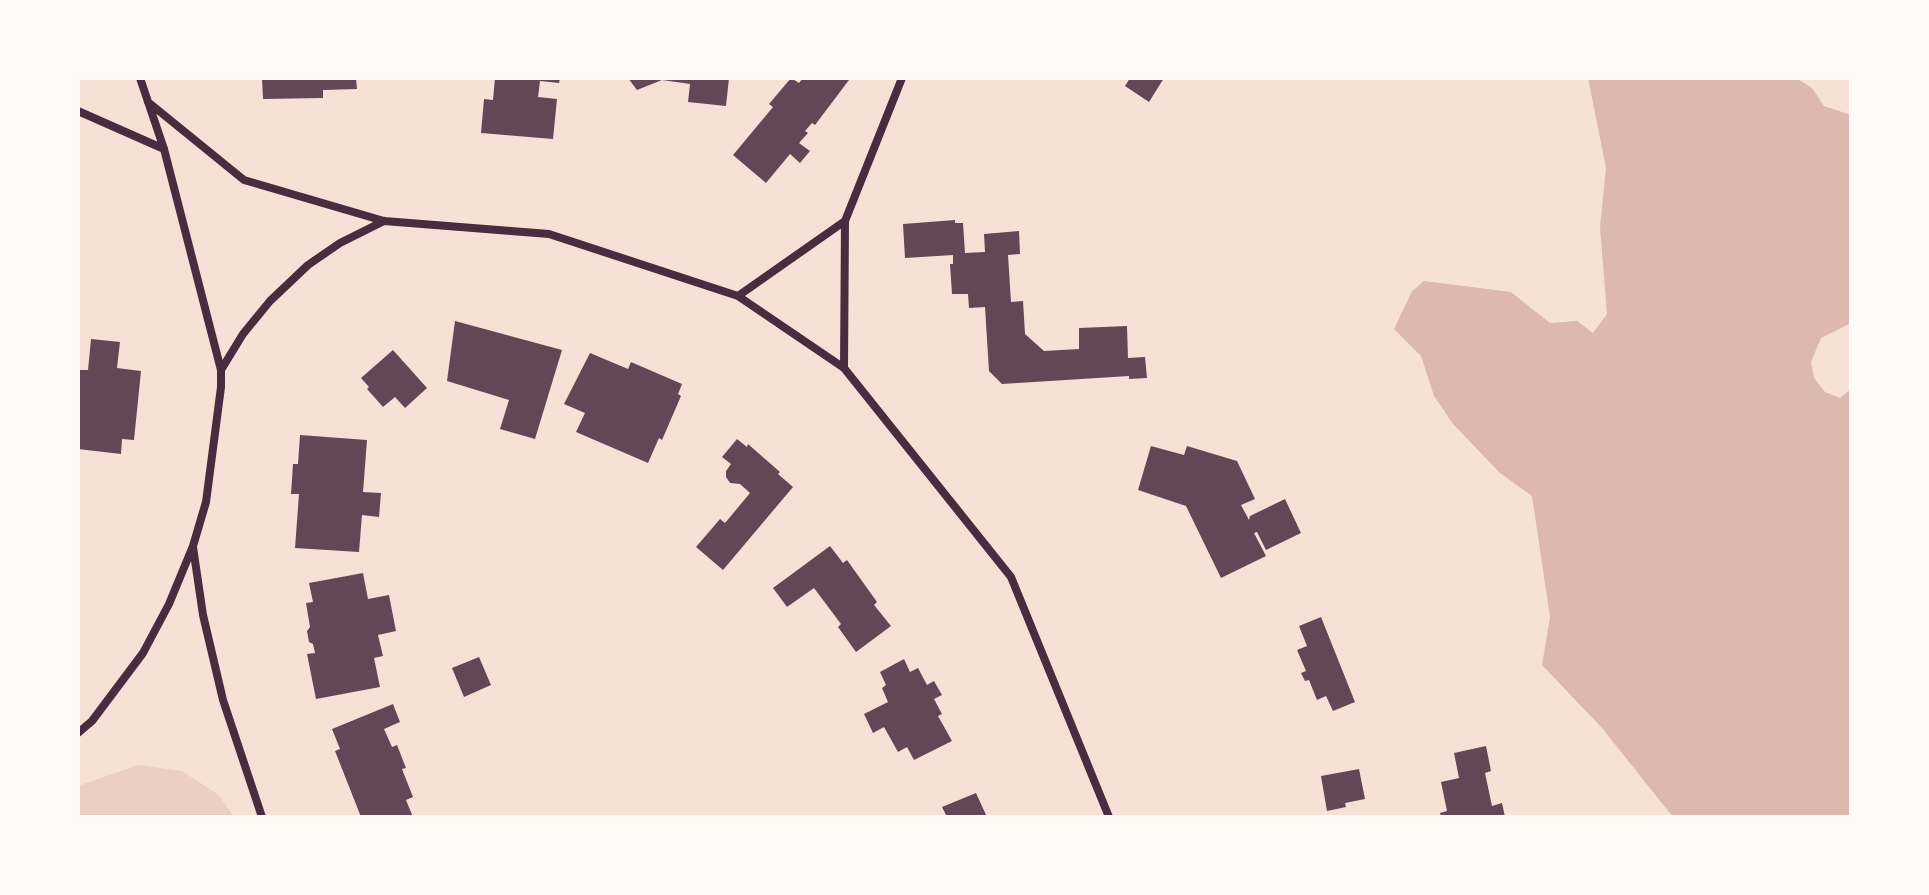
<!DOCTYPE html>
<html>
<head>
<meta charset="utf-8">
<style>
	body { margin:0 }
	#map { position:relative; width:1929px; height:895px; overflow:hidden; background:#f7e1d7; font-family:Lato,sans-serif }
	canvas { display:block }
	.frame { position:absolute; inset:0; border:80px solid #fffaf5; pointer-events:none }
</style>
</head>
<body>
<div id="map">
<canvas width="1929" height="895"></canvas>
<div class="frame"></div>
</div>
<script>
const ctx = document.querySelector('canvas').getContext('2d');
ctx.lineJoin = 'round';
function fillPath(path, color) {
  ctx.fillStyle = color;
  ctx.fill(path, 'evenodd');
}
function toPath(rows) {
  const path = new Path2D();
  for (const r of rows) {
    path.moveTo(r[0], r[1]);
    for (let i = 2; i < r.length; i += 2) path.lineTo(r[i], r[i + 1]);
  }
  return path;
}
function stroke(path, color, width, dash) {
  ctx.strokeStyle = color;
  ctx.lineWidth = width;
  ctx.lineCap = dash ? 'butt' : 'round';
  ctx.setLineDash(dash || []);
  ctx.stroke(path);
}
fillPath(toPath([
	[138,765,182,771,219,795,234,817,78,817,78,786]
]), '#ebcfc5');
fillPath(toPath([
	[1588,78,1796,78,1812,88,1824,106,1851,115,1851,323,1821,338,1811,362,1814,378,1825,392,1840,398,1851,389,1851,817,1673,817,1602,728,1542,665,1550,617,1532,496,1500,473,1453,424,1434,396,1421,356,1394,329,1412,291,1424,281,1511,292,1550,323,1577,321,1593,333,1607,314,1600,227,1606,168]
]), '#dcb8b0');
fillPath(toPath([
	[262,78,356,78,357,89,323,90,323,98,263,99],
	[495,78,560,78,559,83,540,81,538,97,557,99,553,139,481,133,484,99,493,100],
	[628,78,729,78,726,106,688,102,690,84,662,80,637,90],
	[791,78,799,83,803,78,846,78,849,80,815,125,812,123,805,131,808,133,799,143,810,151,800,163,790,154,766,183,733,155,773,107,769,104],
	[1130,78,1164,78,1149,102,1125,86],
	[955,220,955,223,963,223,965,253,985,252,984,234,1019,231,1020,254,1008,255,1011,302,1023,301,1025,334,1044,351,1079,349,1079,328,1127,326,1128,358,1145,357,1147,378,1129,379,1129,376,1002,384,989,371,985,307,969,308,968,294,952,294,950,264,953,264,953,255,905,258,903,224],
	[455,321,562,350,535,439,500,429,509,400,447,381],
	[91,339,120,342,117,368,141,371,134,440,122,439,121,454,78,449,80,370,88,370],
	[393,350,427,388,405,408,395,397,383,407,367,389,369,387,361,378],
	[590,353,628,369,631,362,682,384,678,394,681,396,662,440,659,438,648,463,576,432,585,413,564,404],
	[300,435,367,440,363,492,381,493,379,517,362,515,359,552,295,548,299,494,291,494,293,464,298,464],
	[737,439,747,447,748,444,780,472,778,474,793,487,723,570,696,547,720,519,725,523,750,493,740,484,730,483,726,477,726,471,731,464,722,457],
	[1151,446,1184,455,1187,446,1237,461,1255,499,1241,505,1249,520,1250,516,1285,499,1301,533,1266,550,1257,532,1254,533,1266,556,1221,578,1186,506,1138,490],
	[830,546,843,563,847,560,877,602,874,605,891,626,856,652,838,627,841,624,814,588,787,607,773,588],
	[363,573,368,599,389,595,396,631,378,635,383,656,374,658,380,687,316,699,307,654,315,653,313,644,309,642,307,631,310,627,306,603,313,602,309,583],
	[1321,617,1355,702,1333,711,1326,696,1317,700,1309,680,1305,681,1301,673,1306,671,1297,650,1307,646,1299,626],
	[479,657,491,685,464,697,452,668],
	[904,659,910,672,918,668,927,685,934,681,942,695,934,699,942,714,938,716,952,741,914,760,907,747,898,752,884,727,873,733,864,714,888,702,882,688,886,685,880,672],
	[393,704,400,722,384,729,392,747,397,745,406,768,402,769,413,797,406,800,413,817,370,817,369,815,361,817,335,751,340,749,332,729],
	[1486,746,1491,771,1485,773,1492,806,1502,803,1505,817,1441,817,1440,813,1447,811,1441,782,1459,778,1454,753],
	[1359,769,1365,799,1345,803,1346,807,1327,811,1321,776],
	[976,793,987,817,947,817,942,807]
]), '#644757');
stroke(toPath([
	[148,102,244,180,384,221,549,234,738,296,844,368,1011,577,1109,817],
	[78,111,164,149],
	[738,296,845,221,902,78],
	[844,368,845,221],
	[221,370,243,334,270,301,308,265,340,243,384,221],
	[193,547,203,615,223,700,262,817],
	[78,733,92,721,143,653,169,604,193,546,206,502,221,387,221,370,164,149,140,78]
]), '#4a2c40', 8);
</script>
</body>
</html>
